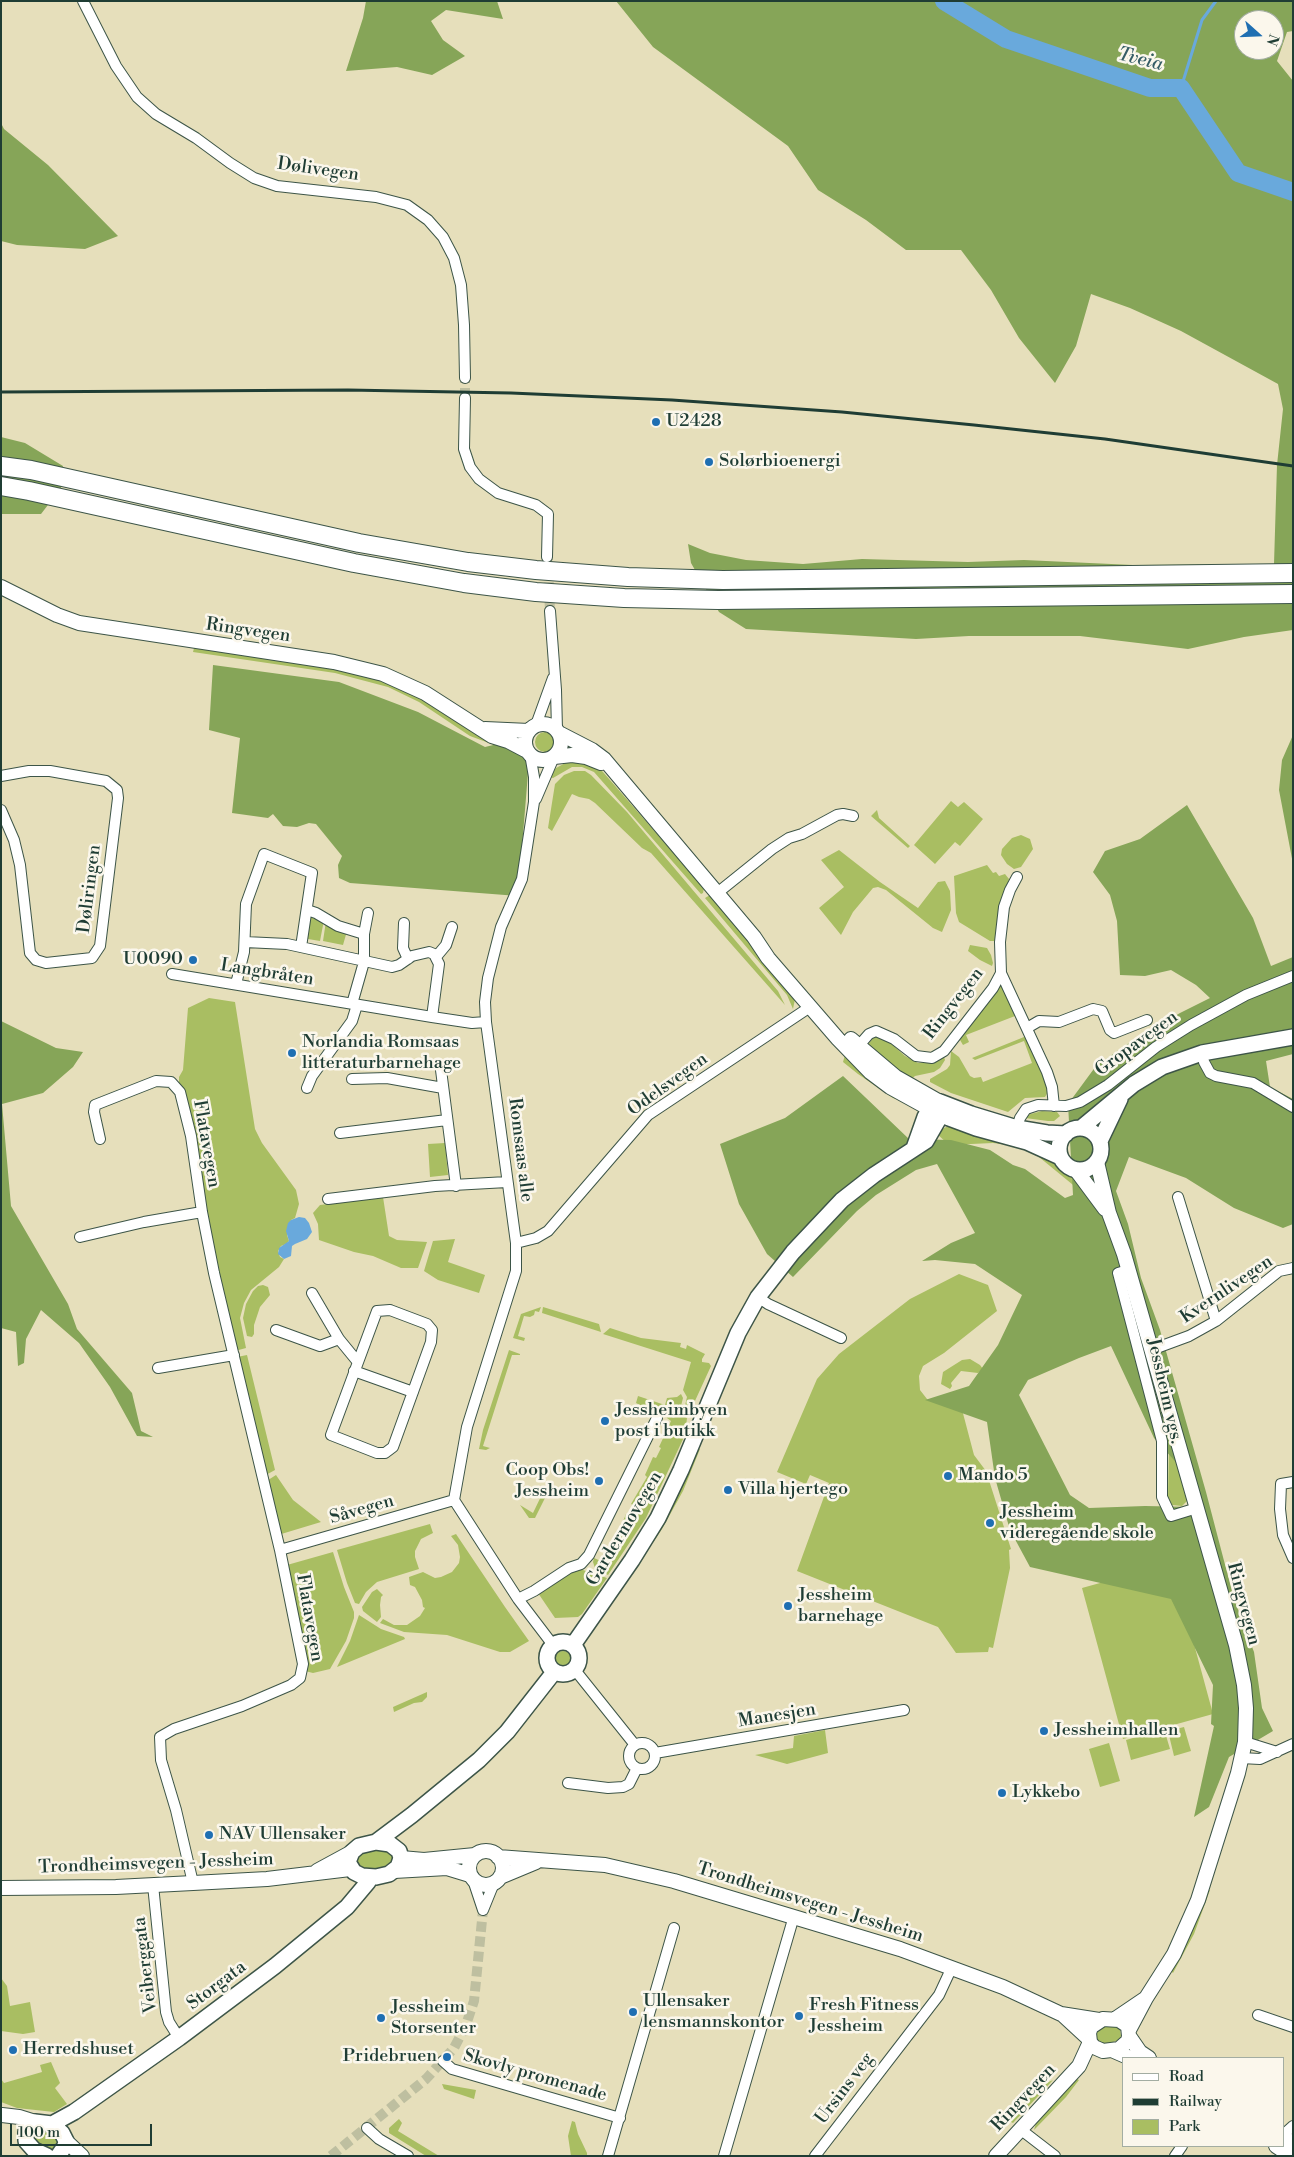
<!DOCTYPE html>
<html>
<head>
<meta charset="utf-8">
<style>
	body { margin:0 }
	#map { position:relative; width:1294px; height:2157px; overflow:hidden; background:#e6dfbb; font-family:"Libre Bodoni",serif }
	canvas { display:block }
	.frame { position:absolute; inset:0; border:2px solid #1f3d34; pointer-events:none }
	.legend { position:absolute; left:1122px; top:2057px; width:162px; height:90px; box-sizing:border-box; background:#fbf7ec; border:1px solid #a3ada2; margin:0; padding:6px 9px; list-style:none; font-size:15px; color:#1f3d34 }
	.legend li { display:flex; align-items:center; gap:10px; height:25px }
	.legend b { width:25px; border:1px solid #a3ada2 }
	.north { position:absolute; left:1234px; top:10px; width:50px; height:50px; box-sizing:border-box; background:#fbf7ec; border:1px solid #a3ada2; border-radius:50%; rotate:110deg; font-size:14px; font-weight:700; line-height:20px; text-align:center; color:#1f3d34 }
	.north::after { content:''; display:block; margin:auto; width:18px; height:22px; background:#1f6fb2; clip-path:polygon(50% 0,100% 100%,50% 72%,0 100%) }
	.scale { position:absolute; left:10px; top:2124px; width:142px; height:22px; box-sizing:border-box; border:2px solid #1f3d34; border-top:0; padding-left:6px; font-size:15px; line-height:18px; white-space:nowrap; color:#1f3d34; -webkit-text-stroke:4px #fbf7ec; paint-order:stroke }
</style>
</head>
<body>
<div id="map">
<canvas width="1294" height="2157"></canvas>
<div class="frame"></div>
<ul class="legend">
<li><b style="height:6px;background:#fff"></b>Road</li>
<li><b style="height:6px;background:#1f3d34"></b>Railway</li>
<li><b style="height:14px;background:#a9be62"></b>Park</li>
</ul>
<div class="north">N</div>
<div class="scale">100 m</div>
</div>
<script>
const ctx = document.querySelector('canvas').getContext('2d');
ctx.lineJoin = 'round';
function fillPath(path, color) {
  ctx.fillStyle = color;
  ctx.fill(path, 'evenodd');
}
function toPath(rows) {
  const path = new Path2D();
  for (const r of rows) {
    if (r.length === 3) {
      path.moveTo(r[0] + r[2], r[1]);
      path.arc(r[0], r[1], r[2], 0, 2 * Math.PI);
      continue;
    }
    path.moveTo(r[0], r[1]);
    for (let i = 2; i < r.length; i += 2) path.lineTo(r[i], r[i + 1]);
  }
  return path;
}
function stroke(path, color, width, dash) {
  ctx.strokeStyle = color;
  ctx.lineWidth = width;
  ctx.lineCap = dash ? 'butt' : 'round';
  ctx.setLineDash(dash || []);
  ctx.stroke(path);
}
function label(font, color, halo, rows, align = 'center') {
  ctx.font = font + ' "Libre Bodoni",serif';
  ctx.lineWidth = 5;
  ctx.setLineDash([]);
  ctx.textBaseline = 'middle';
  ctx.strokeStyle = halo;
  ctx.fillStyle = color;
  for (const [text, x, y, turn = 0] of rows) {
    ctx.save();
    ctx.translate(x, y);
    ctx.rotate((+turn || 0) * Math.PI / 180);
    ctx.textAlign = isNaN(turn) ? turn : align;
    if (halo) ctx.strokeText(text, 0, 0);
    ctx.fillText(text, 0, 0);
    ctx.restore();
  }
}
fillPath(toPath([
	[194,648,342,669,371,676,416,695,476,733,521,753,530,774,523,773,497,746,470,736,419,702,388,687,335,673,193,652],
	[545,742,10],
	[571,760,597,766,603,772,704,888,703,893,701,894,594,772,582,767,572,767,553,778,549,777,556,768],
	[574,771,585,771,591,775,627,812,778,991,785,1005,651,853,642,848,595,803,589,799,579,797,572,794,552,831,548,828,555,784,564,775],
	[951,801,958,807,964,802,983,819,960,846,955,842,935,864,914,845],
	[877,810,879,818,910,846,908,848,871,816],
	[1021,835,1030,839,1033,849,1021,867,1014,869,1007,864,1001,855,1002,849,1012,838],
	[839,850,880,882,918,908,938,882,945,881,950,891,951,910,942,932,933,928,886,890,878,887,873,888,853,912,841,935,819,908,844,887,821,860],
	[987,865,993,873,996,872,999,876,1005,874,1009,879,996,940,994,941,990,941,959,922,956,913,954,876],
	[710,895,769,965,795,999,793,1009,787,995,705,898],
	[310,915,324,920,320,941,308,939,307,944],
	[326,921,347,931,343,945,323,941],
	[970,945,987,948,991,955,993,963,992,966,980,960,968,951],
	[1003,981,1020,1022,1019,1023,1015,1016,966,1035,969,1042,963,1045,960,1040,962,1036],
	[209,998,235,1002,255,1129,262,1143,296,1190,299,1204,295,1218,291,1220,287,1235,289,1241,286,1244,281,1246,278,1251,280,1257,284,1259,279,1267,251,1290,244,1303,240,1318,246,1348,235,1351,179,1088,179,1077,183,1070,188,1008],
	[1024,1033,1045,1077,1048,1092,1045,1097,1025,1098,1008,1112,951,1093,930,1082,930,1079,947,1069,950,1065,951,1051,959,1057,970,1076,974,1078,981,1077,983,1082,1032,1063,1024,1041,975,1060,972,1058,1024,1037],
	[877,1036,886,1039,905,1056,918,1063,933,1062,944,1057,945,1060,940,1068,934,1072,915,1076,909,1081,867,1046,873,1038],
	[845,1055,899,1097,896,1099,893,1098,858,1074,843,1062],
	[1042,1111,1057,1112,1060,1116,1054,1121,1048,1121,1025,1118,1027,1115],
	[954,1126,1035,1150,1033,1153,1009,1145,993,1143,949,1145,936,1133,946,1127],
	[445,1143,448,1175,430,1177,428,1144],
	[1042,1152,1076,1178,1078,1189,1039,1157],
	[383,1197,389,1236,397,1240,427,1242,418,1268,401,1268,373,1256,354,1252,319,1240,318,1224,313,1213,320,1205],
	[455,1239,448,1262,485,1275,479,1293,438,1280,424,1271,433,1241],
	[959,1274,988,1285,997,1311,944,1353,923,1366,919,1376,920,1390,927,1399,935,1403,960,1402,974,1455,986,1471,1011,1549,1009,1550,1010,1568,993,1648,989,1647,988,1652,956,1653,938,1627,797,1571,829,1483,810,1475,806,1484,777,1472,817,1379,839,1354,910,1299],
	[263,1285,268,1287,270,1295,260,1307,254,1325,254,1334,252,1337,247,1336,243,1318,246,1304,253,1291,258,1286],
	[1127,1285,1189,1499,1182,1506,1172,1505,1168,1497,1169,1443],
	[541,1307,539,1312,535,1311,534,1315,530,1317,524,1316,518,1336,525,1338,524,1341,513,1338,521,1314],
	[543,1307,599,1324,601,1332,542,1313],
	[610,1328,641,1338,681,1343,680,1347,686,1349,687,1345,705,1354,702,1359,702,1362,709,1363,711,1366,689,1414,684,1410,687,1397,683,1390,691,1362,603,1334],
	[509,1350,520,1354,520,1355,512,1355,511,1358,483,1446,490,1448,486,1450,479,1449,483,1430],
	[247,1355,275,1470,264,1476,237,1357],
	[970,1359,980,1365,983,1369,978,1373,961,1371,951,1383,952,1386,950,1389,941,1384,943,1372,962,1360],
	[681,1394,683,1398,681,1406,667,1410,662,1416,636,1403,638,1396,665,1405,667,1398,677,1397],
	[673,1413,678,1413,687,1418,685,1435,646,1518,608,1575,595,1568,593,1562,594,1558,603,1562,609,1549,611,1550,626,1514,628,1515,633,1505,631,1504,647,1477,645,1475,653,1457,656,1458,661,1448,659,1447,671,1421,667,1418,669,1414],
	[700,1449,683,1491,662,1529,654,1541,645,1550,695,1450],
	[276,1475,293,1500,321,1522,278,1535,265,1482],
	[546,1486,550,1488,535,1518,529,1518,520,1505,533,1513],
	[430,1524,433,1533,421,1539,415,1551,415,1557,419,1569,377,1582,366,1592,359,1604,355,1603,347,1583,337,1550],
	[456,1534,505,1607,529,1641,510,1652,500,1652,447,1635,404,1632,380,1623,383,1619,394,1625,407,1625,420,1616,425,1608,423,1607,422,1600,415,1587,410,1585,409,1577,423,1572,435,1578,441,1577,452,1572,459,1563,460,1557,458,1545,451,1536],
	[333,1552,344,1587,354,1612,354,1618,346,1641,330,1669,313,1673,305,1671,287,1565],
	[1172,1563,1213,1714,1123,1739,1082,1588],
	[580,1569,607,1578,582,1614,578,1617,555,1618,538,1593,570,1571],
	[377,1589,383,1595,381,1597,380,1605,381,1617,377,1622,363,1611,362,1607,372,1592],
	[359,1615,381,1629,404,1637,405,1639,337,1667,350,1641],
	[563,1659,8],
	[427,1692,427,1697,422,1702,414,1703,394,1712,393,1707],
	[1184,1727,1191,1751,1174,1756,1168,1731],
	[1164,1729,1170,1749,1131,1760,1126,1740],
	[825,1730,828,1753,787,1764,755,1755,793,1748,794,1736],
	[1109,1743,1120,1781,1100,1787,1089,1749],
	[372,1848,390,1850,394,1857,390,1868,362,1871,356,1861,359,1853],
	[1207,1889,1210,1890,1194,1934,1173,1973,1171,1971,1192,1932],
	[1,1978,7,1986,10,2006,30,2002,35,2032,23,2034,1,2031],
	[1105,2026,1116,2026,1120,2029,1121,2036,1119,2040,1104,2045,1096,2040,1096,2032],
	[51,2062,60,2083,55,2088,67,2104,54,2112,17,2108,1,2102,1,2079,4,2083,42,2072,40,2065],
	[1077,2079,1079,2080,1066,2097,1034,2130,1036,2123],
	[1053,2080,1013,2123,1011,2122,1011,2116,1031,2095,1042,2085],
	[442,2084,476,2090,474,2099,444,2089],
	[399,2119,402,2123,398,2131,439,2156,426,2156,389,2133,389,2128],
	[572,2121,575,2122,578,2134,587,2153,587,2156,571,2156,568,2136],
	[44,2127,60,2140,54,2151,51,2151,34,2143,32,2133]
]), '#a9be62');
fillPath(toPath([
	[366,1,497,1,503,19,446,10,431,21,443,40,465,56,432,75,397,67,346,71,363,18],
	[616,1,1293,1,1293,31,1287,32,1277,61,1293,81,1293,630,1244,637,1188,649,1080,636,969,636,916,639,746,629,719,612,691,563,688,544,710,553,746,560,803,564,862,559,968,562,1024,560,1133,565,1274,564,1277,465,1283,409,1278,384,1181,331,1130,308,1091,294,1076,346,1055,383,1019,338,991,290,961,250,906,250,866,220,818,190,788,146,653,47],
	[1244,20,1274,20,1274,50,1244,50],
	[1,123,4,129,48,165,118,236,85,249,17,245,1,241],
	[1,437,25,443,63,466,61,488,41,514,1,514],
	[213,665,339,682,418,712,485,747,531,736,518,896,350,883,339,878,338,865,342,856,316,824,309,823,297,827,283,826,273,814,268,818,232,813,240,738,209,730],
	[1293,735,1293,864,1279,790,1282,760],
	[1187,805,1253,918,1271,966,1293,957,1293,1054,1266,1061,1270,1087,1293,1099,1293,1224,1283,1228,1234,1208,1186,1178,1129,1157,1116,1191,1128,1224,1141,1278,1160,1330,1206,1492,1234,1599,1254,1652,1262,1708,1273,1731,1229,1757,1209,1807,1194,1817,1214,1726,1211,1724,1213,1685,1171,1599,1030,1567,1010,1530,995,1478,987,1422,925,1400,969,1386,998,1345,1022,1295,975,1264,935,1260,922,1261,951,1243,975,1233,937,1164,916,1170,876,1195,857,1211,793,1277,767,1254,739,1204,720,1144,785,1118,843,1076,909,1139,951,1140,990,1150,1013,1165,1025,1169,1065,1198,1073,1195,1068,1104,1096,1066,1132,1041,1180,1013,1210,998,1196,985,1171,970,1145,976,1120,975,1117,921,1110,895,1093,872,1105,851,1140,839],
	[1111,1346,1154,1438,1192,1480,1194,1507,1145,1506,1089,1508,1070,1495,1019,1395,1028,1380,1079,1358],
	[1,1021,56,1048,83,1052,73,1067,43,1093,2,1104,11,1206,68,1304,77,1329,132,1393,141,1431,153,1437,137,1436,110,1387,79,1343,41,1310,26,1339,24,1363,18,1366,16,1332,1,1328]
]), '#86a558');
fillPath(toPath([
	[299,1217,305,1218,309,1223,312,1232,307,1239,295,1244,292,1246,291,1256,284,1259,278,1254,279,1248,289,1241,286,1231,288,1223,291,1220]
]), '#69a9dc');
stroke(toPath([
	[1181,88,1202,20,1216,1]
]), '#69a9dc', 3);
stroke(toPath([
	[944,1,1006,39,1150,88,1181,88,1238,173,1293,192]
]), '#69a9dc', 18);
stroke(toPath([
	[465,398,465,378],
	[548,567,550,611],
	[331,2156,426,2079,454,2048,466,2025,474,2001,483,1910]
]), '#bebfa0', 10, [10, 5]);
const street = toPath([
	[83,1,116,66,137,97,156,114,196,138,230,163,254,178,277,186,376,197,407,205,428,220,443,237,454,258,461,285,464,325,465,378],
	[465,398,464,449,470,467,479,479,498,493,536,505,548,514,547,557],
	[550,611,556,690,557,730],
	[536,725,553,678],
	[1,776,29,771,50,771,106,781,117,790,118,798,100,946,92,958,46,963,36,960,30,953,20,865,14,840,1,810],
	[536,799,554,757],
	[716,894,772,849,789,838,802,834,837,815,843,814,853,816],
	[307,910,316,913,338,926,364,934],
	[404,923,403,948,408,959],
	[245,942,287,944,392,967,399,965,412,956,429,952,434,954,439,964,432,1017],
	[436,957,446,945,452,927],
	[1001,973,1047,1072,1052,1087,1054,1106],
	[172,974,432,1017,472,1023,486,1022],
	[236,984,244,952,246,904,264,854,312,873,301,947],
	[352,1004,364,962,364,934,368,913],
	[1027,1028,1039,1021,1059,1022,1093,1009,1102,1011,1110,1030,1114,1033,1147,1020],
	[855,1050,869,1034,876,1031,894,1039,916,1056,932,1058,944,1051,993,988,1001,973,1000,942,1004,907,1010,890,1017,877],
	[1202,1053,1204,1062,1210,1073,1216,1076,1253,1083,1293,1107],
	[441,1070,456,1186],
	[352,1079,387,1078,443,1088],
	[307,1088,312,1076,352,1021,357,1005],
	[340,1133,447,1120],
	[1015,1134,1020,1118,1026,1109,1038,1105,1066,1106,1080,1102,1108,1085,1156,1047,1191,1025,1246,995,1293,976],
	[100,1139,94,1112,95,1105,156,1081,171,1082,180,1092,191,1136,202,1212,214,1273,280,1550,303,1664,300,1678,291,1685,242,1706,174,1729,160,1737,161,1760,176,1810,193,1883],
	[1178,1197,1216,1321],
	[328,1199,435,1186,507,1182],
	[80,1237,144,1222,202,1212],
	[516,1243,536,1238,548,1231,648,1115,810,1007],
	[1128,1270,1118,1273,1162,1441,1162,1497,1171,1516,1197,1508],
	[312,1293,339,1339,357,1361],
	[758,1297,768,1304,841,1338],
	[390,1310,427,1324,432,1330,431,1342,393,1447,385,1453,377,1453,331,1435,377,1311,390,1310],
	[276,1330,320,1346,339,1339],
	[1151,1350,1189,1336,1216,1321,1279,1271,1293,1268],
	[158,1368,234,1355],
	[354,1371,413,1392],
	[1293,1482,1281,1484,1280,1509,1283,1535,1293,1558],
	[454,1500,467,1427,516,1271,516,1243,486,1022,485,1002,488,978,501,927,522,879,534,802,534,777,530,754],
	[454,1500,518,1599,553,1645],
	[280,1550,454,1500],
	[518,1599,534,1591,569,1568,581,1564,589,1555,657,1418],
	[575,1670,635,1745],
	[1245,1742,1277,1752],
	[642,1756,13],
	[655,1753,904,1710],
	[1241,1758,1260,1759,1293,1744],
	[568,1783,608,1788,623,1787,629,1784,637,1768],
	[473,1880,483,1910],
	[153,1885,166,2012,169,2022,179,2038],
	[483,1910,494,1883],
	[1258,2015,1293,2027],
	[443,2061,452,2069,620,2118],
	[367,2128,379,2139,408,2156],
	[1020,2129,1055,2156],
	[1283,2135,1293,2126],
	[608,2156,674,1928],
	[724,2156,794,1916],
	[815,2156,939,1995,952,1967],
	[1175,2156,1182,2146]
]);
const secondary = toPath([
	[1,587,57,615,79,623,334,662,383,674,425,693,492,736,508,741,527,751],
	[543,742,18],
	[485,729,529,731],
	[559,733,592,750,604,759,754,937,768,958,838,1039,870,1072,890,1087,939,1114],
	[554,757,572,755,586,757,601,763],
	[851,1039,896,1077,940,1102],
	[1097,1162,1109,1213,1124,1254,1236,1645,1244,1685,1246,1708,1245,1742,1238,1773,1198,1900,1174,1954,1146,1998,1129,2030],
	[1076,1170,1105,1209],
	[486,1868,17],
	[498,1857,605,1865,674,1881,900,1949,1003,1987,1061,2014,1099,2020],
	[401,1858,424,1860,475,1855],
	[317,1871,352,1852],
	[394,1871,447,1868,470,1875],
	[500,1877,536,1862],
	[1,1888,116,1887,193,1883,267,1879,350,1869],
	[1062,2014,1088,2038],
	[1103,2019,1119,2020,1128,2026,1129,2036,1128,2041,1119,2049,1103,2051,1094,2047,1090,2042,1089,2033,1091,2027,1103,2019],
	[1115,2019,1146,1998],
	[1129,2036,1140,2052,1149,2058],
	[1114,2051,1130,2058],
	[2,2115,19,2117,35,2122],
	[1283,2137,1293,2143],
	[66,2141,82,2156],
	[1276,2146,1291,2156],
	[996,2156,1079,2066,1090,2042]
]);
const primary = toPath([
	[940,1102,971,1114,1017,1128,1047,1133,1066,1134],
	[941,1115,976,1128,1027,1142,1060,1157],
	[1080,1149,21],
	[1081,1128,1134,1084,1162,1067,1202,1053,1293,1037],
	[1100,1141,1120,1099],
	[914,1148,925,1117,929,1110,940,1102],
	[563,1658,16],
	[573,1645,632,1560,658,1518,681,1470,738,1333,758,1297,793,1252,842,1200,874,1175,926,1141,941,1115,940,1102],
	[376,1842,412,1815,479,1760,507,1732,554,1672],
	[376,1842,390,1844,399,1851,401,1858,398,1867,389,1874,376,1877,362,1876,354,1872,348,1862,352,1852,359,1846,376,1842],
	[52,2124,74,2112,179,2038,275,1966,347,1907,368,1882,370,1877],
	[47,2156,34,2150,26,2141,26,2132,35,2122,52,2124,62,2133,66,2141,65,2146,58,2156]
]);
const highway = toPath([
	[1,466,31,470,359,543,468,562,536,570,628,577,723,580,1293,573],
	[1,486,29,491,354,563,464,583,536,592,624,598,718,600,1293,594]
]);
stroke(street, '#3d5548', 12);
stroke(secondary, '#3d5548', 16);
stroke(primary, '#3d5548', 18);
stroke(highway, '#3d5548', 20);
stroke(street, '#fff', 10);
stroke(secondary, '#fff', 14);
stroke(primary, '#fff', 15);
stroke(highway, '#fff', 18);
stroke(toPath([
	[1,392,348,390,511,393,672,400,842,412,974,425,1105,439,1293,466]
]), '#1f3d34', 3);
for (const [x, y, r, color] of [
	[656,422,5,"#1f6fb2"],
	[709,462,5,"#1f6fb2"],
	[193,960,5,"#1f6fb2"],
	[292,1053,5,"#1f6fb2"],
	[605,1421,5,"#1f6fb2"],
	[948,1476,5,"#1f6fb2"],
	[599,1481,5,"#1f6fb2"],
	[728,1490,5,"#1f6fb2"],
	[990,1523,5,"#1f6fb2"],
	[788,1606,5,"#1f6fb2"],
	[1044,1731,5,"#1f6fb2"],
	[1002,1793,5,"#1f6fb2"],
	[209,1835,5,"#1f6fb2"],
	[633,2012,5,"#1f6fb2"],
	[799,2016,5,"#1f6fb2"],
	[381,2018,5,"#1f6fb2"],
	[13,2050,5,"#1f6fb2"],
	[447,2057,5,"#1f6fb2"]
]) {
  const dot = new Path2D();
  dot.arc(x, y, r, 0, 2 * Math.PI);
  ctx.fillStyle = color;
  ctx.fill(dot);
  stroke(dot, '#fbf7ec', 2);
}
label('18px', '#1f3d34', '#fbf7ec', [
	["Dølivegen",318,170,8],
	["Ringvegen",248,631,8],
	["Døliringen",90,889,-83],
	["Langbråten",267,973,9],
	["Ringvegen",954,1004,-52],
	["Gropavegen",1137,1044,-36],
	["Odelsvegen",668,1085,-36],
	["Flatavegen",206,1144,80],
	["Romsaas alle",520,1150,83],
	["Kvernlivegen",1227,1290,-34],
	["Jessheim vgs.",1164,1391,77],
	["Såvegen",362,1510,-16],
	["Gardermovegen",625,1529,-59],
	["Ringvegen",1243,1604,75],
	["Flatavegen",309,1618,80],
	["Manesjen",777,1716,-9],
	["Trondheimsvegen - Jessheim",156,1864,-2],
	["Trondheimsvegen - Jessheim",810,1903,17],
	["Veiberggata",146,1965,-97],
	["Storgata",217,1986,-37],
	["Skovly promenade",535,2076,16],
	["Ursins veg",845,2089,-53],
	["Ringvegen",1024,2098,-47]
]);
label('18px', '#1f3d34', '#fbf7ec', [
	["U2428",666,422],
	["Solørbioenergi",719,462],
	["U0090",183,960,"right"],
	["Norlandia Romsaas",302,1043],
	["litteraturbarnehage",302,1064],
	["Jessheimbyen",615,1411],
	["post i butikk",615,1432],
	["Coop Obs!",589,1471,"right"],
	["Jessheim",589,1492,"right"],
	["Mando 5",958,1476],
	["Villa hjertego",738,1490],
	["Jessheim",1000,1513],
	["videregående skole",1000,1534],
	["Jessheim",798,1596],
	["barnehage",798,1617],
	["Jessheimhallen",1054,1731],
	["Lykkebo",1012,1793],
	["NAV Ullensaker",219,1835],
	["Ullensaker",643,2002],
	["lensmannskontor",643,2023],
	["Fresh Fitness",809,2006],
	["Jessheim",809,2027],
	["Jessheim",391,2008],
	["Storsenter",391,2029],
	["Herredshuset",23,2050],
	["Pridebruen",437,2057,"right"]
], 'left');
label('italic 19px', '#355d66', '#fbf7ec', [
	["Tveia",1140,60,14]
]);
</script>
</body>
</html>
